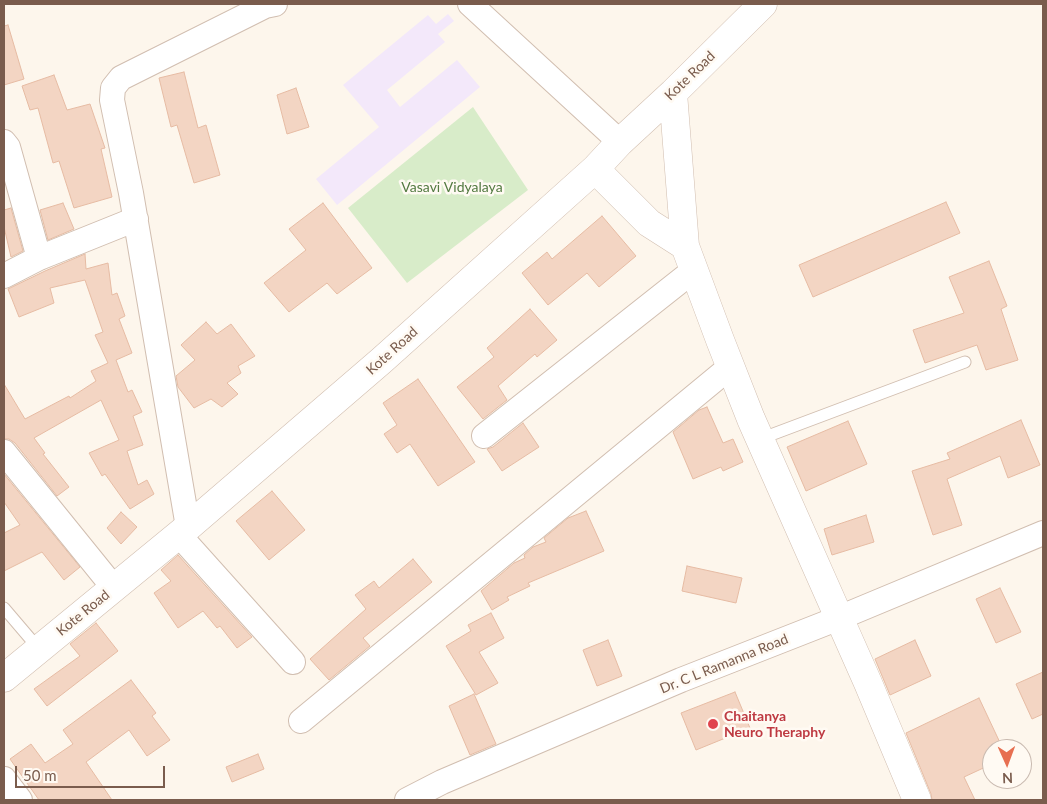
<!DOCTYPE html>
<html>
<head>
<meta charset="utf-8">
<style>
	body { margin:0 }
	#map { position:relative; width:1047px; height:804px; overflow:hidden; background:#fdf6ec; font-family:Lato,sans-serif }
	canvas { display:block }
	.frame { position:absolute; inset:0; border:5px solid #7a5c4d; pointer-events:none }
	.north { position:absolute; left:982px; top:739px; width:50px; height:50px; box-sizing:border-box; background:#fffaf3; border:1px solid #cabbb1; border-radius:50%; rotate:178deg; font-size:14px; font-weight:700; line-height:20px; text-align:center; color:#7a5c4d }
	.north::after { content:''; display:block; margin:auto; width:18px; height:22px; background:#e76f51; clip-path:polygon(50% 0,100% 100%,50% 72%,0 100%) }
	.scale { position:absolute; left:15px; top:766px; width:150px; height:22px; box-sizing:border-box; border:2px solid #7a5c4d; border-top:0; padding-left:6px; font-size:15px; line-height:18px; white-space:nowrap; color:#7a5c4d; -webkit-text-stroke:4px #fffaf3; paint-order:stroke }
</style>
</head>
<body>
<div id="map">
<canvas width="1047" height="804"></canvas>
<div class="frame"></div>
<div class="north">N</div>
<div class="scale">50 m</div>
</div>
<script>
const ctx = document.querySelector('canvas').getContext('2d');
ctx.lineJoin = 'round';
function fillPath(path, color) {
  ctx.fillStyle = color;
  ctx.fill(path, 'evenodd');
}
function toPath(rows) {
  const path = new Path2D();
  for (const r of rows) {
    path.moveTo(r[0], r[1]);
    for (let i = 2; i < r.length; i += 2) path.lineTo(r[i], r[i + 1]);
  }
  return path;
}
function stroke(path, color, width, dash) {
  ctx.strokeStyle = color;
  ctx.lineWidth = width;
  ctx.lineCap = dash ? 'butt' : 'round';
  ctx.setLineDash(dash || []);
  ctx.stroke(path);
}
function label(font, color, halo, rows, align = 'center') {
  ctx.font = font + ' Lato,sans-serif';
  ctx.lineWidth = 5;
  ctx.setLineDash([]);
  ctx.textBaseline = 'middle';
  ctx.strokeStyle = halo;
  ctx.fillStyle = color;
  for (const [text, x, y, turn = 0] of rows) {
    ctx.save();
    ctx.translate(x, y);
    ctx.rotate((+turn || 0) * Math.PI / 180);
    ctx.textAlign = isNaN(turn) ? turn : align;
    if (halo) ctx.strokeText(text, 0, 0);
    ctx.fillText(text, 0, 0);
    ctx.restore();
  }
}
fillPath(toPath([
	[448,14,454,21,438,34,445,42,387,90,400,107,457,60,480,87,337,205,316,179,379,127,343,85,428,15,436,24]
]), '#f3e8fa');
fillPath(toPath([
	[473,107,528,190,407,283,348,208]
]), '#d8ecc9');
const building = toPath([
	[8,25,24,79,4,85,4,26,8,25],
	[184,72,198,128,206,125,220,175,194,183,177,125,171,127,159,78,184,72],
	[54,75,67,110,90,104,105,148,101,149,112,197,74,208,59,161,53,163,38,108,30,110,22,86,54,75],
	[296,88,309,127,287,134,277,95,296,88],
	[946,202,960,233,813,297,799,265,946,202],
	[63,203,74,229,48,240,40,210,63,203],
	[323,203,372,268,337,294,327,283,289,312,264,283,306,250,289,229,323,203],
	[11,208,23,251,11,257,4,227,4,210,11,208],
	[602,216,636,256,599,287,587,273,548,305,522,273,547,252,552,259,602,216],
	[85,254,86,269,108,263,112,295,117,293,125,316,119,319,132,353,116,360,128,392,132,390,142,412,133,416,143,445,127,451,138,485,147,480,154,494,130,509,105,474,102,476,89,453,119,440,101,400,34,438,45,453,43,454,69,487,57,496,15,443,9,439,4,439,4,384,25,419,69,396,70,398,96,381,91,371,108,363,95,335,103,332,85,280,50,288,54,303,19,317,8,289,45,271,85,254],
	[989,261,1007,306,1001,309,1018,360,986,370,977,345,925,363,913,330,964,313,949,277,989,261],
	[530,309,557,340,537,357,535,354,498,386,507,400,483,419,457,387,494,357,487,348,530,309],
	[206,322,217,334,231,324,255,356,238,366,241,373,227,383,238,394,222,407,211,399,194,408,178,387,176,376,195,360,181,345,206,322],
	[418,379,475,462,438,486,410,444,397,453,384,434,397,425,383,403,418,379],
	[707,407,723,443,733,439,743,462,723,471,721,467,693,479,673,432,699,410,707,407],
	[1021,420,1040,465,1008,478,1000,456,947,479,962,525,933,535,912,471,950,459,947,453,1021,420],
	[848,421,867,464,806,491,787,447,848,421],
	[523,423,539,447,502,471,487,449,493,447,523,423],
	[4,474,80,567,64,580,42,552,4,571,4,533,20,525,4,502,4,474],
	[272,491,305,530,269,560,236,521,272,491],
	[586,511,604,551,528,583,530,586,507,597,509,600,492,610,481,591,514,563,525,558,524,555,533,547,546,542,544,538,568,518,586,511],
	[121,512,137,527,121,544,107,528,121,512],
	[866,515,874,542,832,555,824,529,866,515],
	[178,555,252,637,237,648,220,626,217,628,203,611,178,628,154,593,171,581,161,570,178,555],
	[413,559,432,582,363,638,370,646,329,680,310,659,366,609,355,595,374,581,379,588,413,559],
	[687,566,742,578,736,603,682,591,687,566],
	[1000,588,1021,632,996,643,976,599,1000,588],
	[491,613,504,638,479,652,498,683,476,695,446,646,471,631,468,625,491,613],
	[96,623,118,651,47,706,34,689,80,656,70,644,96,623],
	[608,640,622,676,597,686,583,650,608,640],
	[915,640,931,676,890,695,875,659,915,640],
	[1043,672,1043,714,1032,719,1016,684,1043,672],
	[131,680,156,713,152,716,170,740,147,756,129,730,86,762,112,800,39,800,10,759,31,744,45,763,73,744,63,730,131,680],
	[735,692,750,728,696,750,681,713,735,692],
	[474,694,496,744,470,755,449,706,474,694],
	[979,698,1003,749,992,749,992,764,964,777,975,800,932,800,931,794,906,733,979,698],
	[258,754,264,769,232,782,226,767,258,754]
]);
fillPath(building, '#f3d5c3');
stroke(building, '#e6bba3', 1);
const service = toPath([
	[760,439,965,362],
	[4,608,39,649]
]);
const minor = toPath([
	[470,4,620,142],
	[4,142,8,147,39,258],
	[4,276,39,258,136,219],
	[484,436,694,270],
	[4,452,114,588],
	[188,527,131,193,112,100,113,88,121,78,265,6,275,4],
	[179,535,293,662],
	[301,721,730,367],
	[4,779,20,800],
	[407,800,442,782,681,680,839,618,1043,533]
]);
const tertiary = toPath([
	[673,93,685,246,720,340,751,419,868,683,917,800],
	[595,169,649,223,685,246],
	[4,678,188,527,381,361,595,169,620,142,673,93,763,4]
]);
stroke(service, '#d1beb0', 13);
stroke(minor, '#d1beb0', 26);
stroke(tertiary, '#d1beb0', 29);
stroke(service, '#fff', 11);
stroke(minor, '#fff', 24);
stroke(tertiary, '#fff', 28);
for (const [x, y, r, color] of [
	[713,724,6,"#e0444e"]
]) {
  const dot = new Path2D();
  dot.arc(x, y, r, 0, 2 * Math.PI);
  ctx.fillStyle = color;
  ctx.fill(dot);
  stroke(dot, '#fffaf3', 2);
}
label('14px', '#7a5c4d', '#fffaf3', [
	["Kote Road",690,76,-44],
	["Kote Road",392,351,-42],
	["Kote Road",83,613,-39],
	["Dr. C L Ramanna Road",724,664,-22]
]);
label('14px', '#537a41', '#fffaf3', [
	["Vasavi Vidyalaya",452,187]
]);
label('bold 14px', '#be3a42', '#fffaf3', [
	["Chaitanya",724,716],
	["Neuro Theraphy",724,732]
], 'left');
</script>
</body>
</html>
